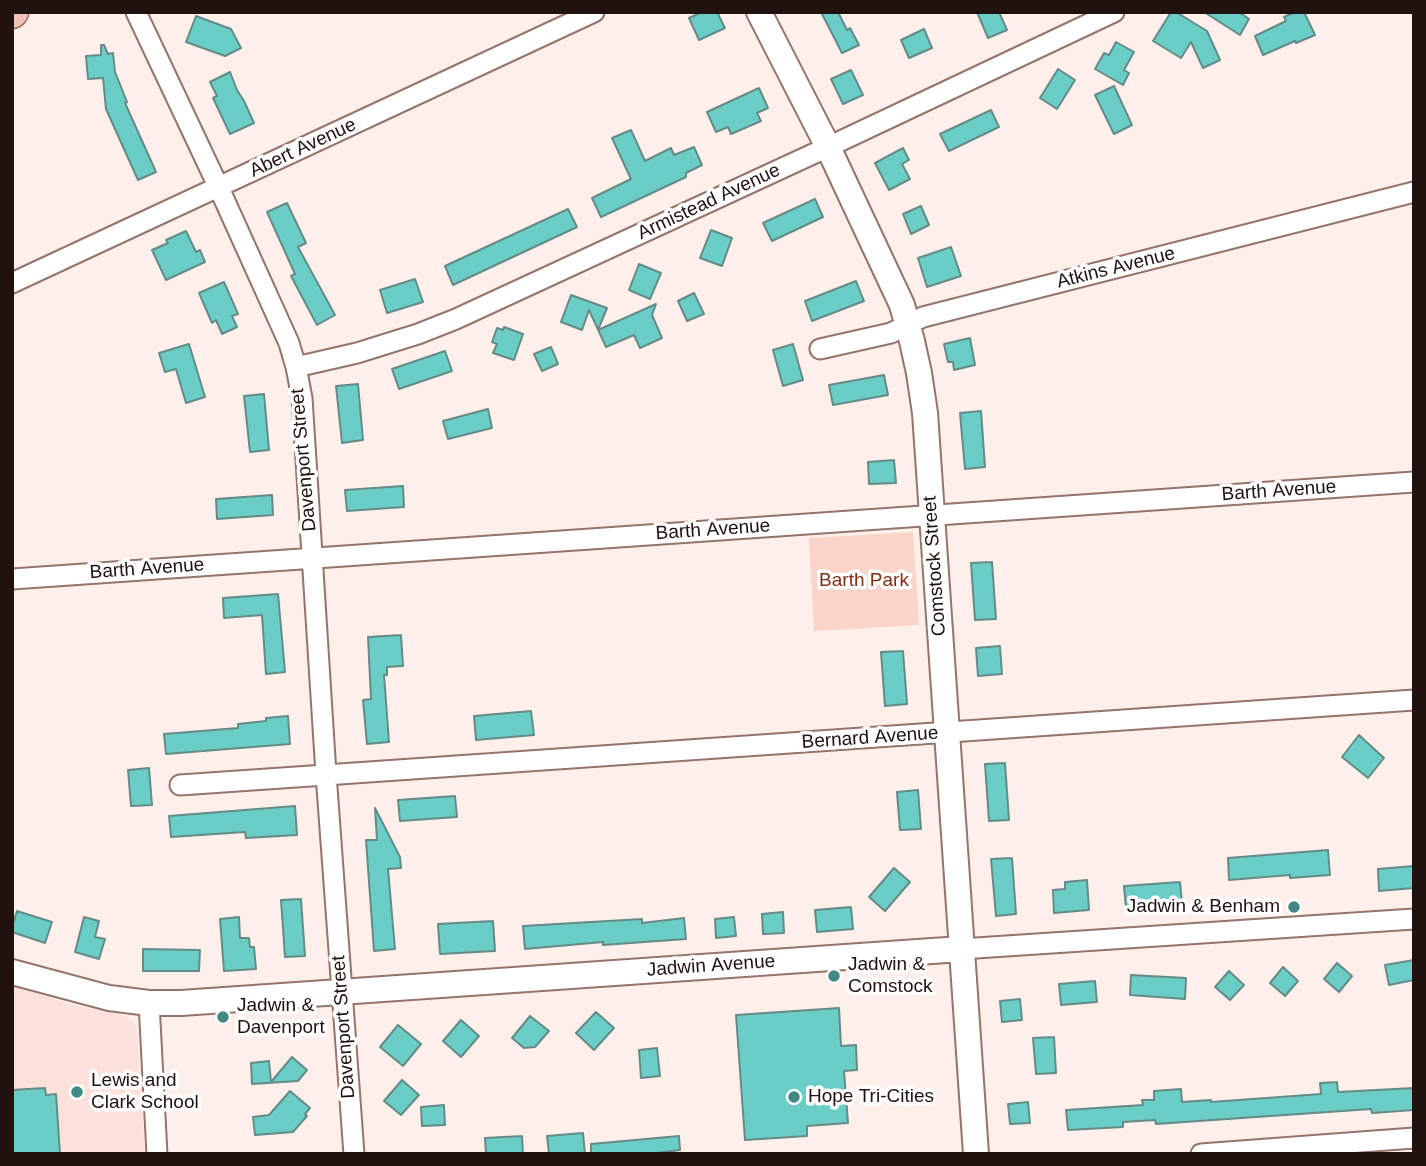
<!DOCTYPE html>
<html>
<head>
<meta charset="utf-8">
<style>
	body { margin:0 }
	#map { position:relative; width:1426px; height:1166px; overflow:hidden; background:#feefeb; font-family:Arial,sans-serif }
	canvas { display:block }
	.frame { position:absolute; inset:0; border:14px solid #1f120f; pointer-events:none }
</style>
</head>
<body>
<div id="map">
<canvas width="1426" height="1166"></canvas>
<div class="frame"></div>
</div>
<script>
const ctx = document.querySelector('canvas').getContext('2d');
ctx.lineJoin = 'round';
function fillPath(path, color) {
  ctx.fillStyle = color;
  ctx.fill(path, 'evenodd');
}
function toPath(rows) {
  const path = new Path2D();
  for (const r of rows) {
    path.moveTo(r[0], r[1]);
    for (let i = 2; i < r.length; i += 2) path.lineTo(r[i], r[i + 1]);
  }
  return path;
}
function stroke(path, color, width, dash) {
  ctx.strokeStyle = color;
  ctx.lineWidth = width;
  ctx.lineCap = dash ? 'butt' : 'round';
  ctx.setLineDash(dash || []);
  ctx.stroke(path);
}
function label(font, color, halo, rows, align = 'center') {
  ctx.font = font + ' Arial,sans-serif';
  ctx.lineWidth = 7;
  ctx.setLineDash([]);
  ctx.textBaseline = 'middle';
  ctx.strokeStyle = halo;
  ctx.fillStyle = color;
  for (const [text, x, y, turn = 0] of rows) {
    ctx.save();
    ctx.translate(x, y);
    ctx.rotate((+turn || 0) * Math.PI / 180);
    ctx.textAlign = isNaN(turn) ? turn : align;
    if (halo) ctx.strokeText(text, 0, 0);
    ctx.fillText(text, 0, 0);
    ctx.restore();
  }
}
fillPath(toPath([
	[12,986,76,1006,120,1014,133,1021,137,1030,145,1154,12,1154]
]), '#fce1da');
fillPath(toPath([
	[913,532,919,625,814,631,809,538]
]), '#fad4c9');
const building = toPath([
	[702,12,717,12,725,28,699,40,689,18,702,12],
	[821,12,838,12,847,30,850,28,859,45,842,53,821,12],
	[977,12,999,12,1007,30,988,38,977,12],
	[1171,12,1176,12,1207,31,1220,60,1203,68,1191,42,1181,58,1153,41,1171,12],
	[1204,12,1239,12,1249,19,1240,35,1204,12],
	[1295,12,1304,12,1315,35,1296,43,1295,41,1263,55,1255,36,1286,21,1284,17,1295,12],
	[196,16,231,29,241,48,225,56,186,42,196,16],
	[924,29,932,48,909,58,901,40,924,29],
	[1116,42,1134,52,1124,70,1129,73,1123,85,1095,69,1104,53,1109,55,1116,42],
	[101,45,104,45,108,54,113,53,115,72,127,102,125,103,156,172,138,180,106,109,103,78,88,79,86,56,101,55,101,45],
	[1058,69,1075,80,1057,109,1040,98,1058,69],
	[851,70,863,95,843,104,831,79,851,70],
	[230,72,237,90,244,101,254,123,230,134,213,98,217,96,210,82,230,72],
	[1114,86,1132,125,1114,134,1095,95,1114,86],
	[759,88,768,108,757,113,761,121,731,134,728,127,716,132,707,112,759,88],
	[991,110,999,127,949,151,940,134,991,110],
	[631,130,645,161,671,148,674,155,694,147,702,165,686,173,686,177,601,217,592,198,631,179,612,138,631,130],
	[903,148,909,160,902,164,910,179,889,190,875,163,903,148],
	[815,199,823,217,772,241,763,223,815,199],
	[287,203,306,243,298,247,335,315,317,325,291,276,295,274,267,212,287,203],
	[921,206,929,225,911,234,903,214,921,206],
	[568,209,577,227,453,285,445,266,568,209],
	[711,230,732,238,722,266,700,258,711,230],
	[186,231,196,252,200,250,205,262,166,280,152,250,168,243,166,240,186,231],
	[951,247,961,276,927,287,918,258,951,247],
	[639,264,661,273,650,299,629,290,639,264],
	[415,279,423,302,387,313,380,290,415,279],
	[856,281,864,301,812,321,805,301,856,281],
	[224,282,238,314,232,316,237,327,222,334,216,320,212,323,199,293,224,282],
	[694,293,704,314,687,321,678,301,694,293],
	[571,295,607,308,598,330,656,304,652,315,662,338,640,348,634,335,606,347,589,310,582,330,561,322,571,295],
	[504,327,523,334,514,360,493,353,497,344,492,342,497,328,503,330,504,327],
	[970,338,975,365,954,370,953,362,948,362,944,344,970,338],
	[189,344,205,397,186,403,176,369,165,372,159,353,189,344],
	[793,344,803,380,783,386,773,350,793,344],
	[551,347,558,364,542,371,534,354,551,347],
	[445,351,452,371,399,389,392,369,445,351],
	[884,375,888,395,833,405,829,385,884,375],
	[358,384,363,440,342,443,336,386,358,384],
	[264,394,269,450,250,452,244,396,264,394],
	[488,409,492,428,448,439,443,421,488,409],
	[981,411,985,467,965,469,960,413,981,411],
	[894,460,896,483,869,484,868,462,894,460],
	[403,486,404,507,347,511,345,490,403,486],
	[272,495,273,515,217,519,216,499,272,495],
	[992,562,996,619,975,620,971,563,992,562],
	[278,594,285,672,266,674,262,615,224,618,223,598,278,594],
	[401,635,403,666,387,667,387,675,384,675,389,742,367,744,363,700,371,699,368,637,401,635],
	[1000,646,1002,674,978,676,976,648,1000,646],
	[903,651,907,704,885,706,881,652,903,651],
	[531,711,534,735,476,740,474,716,531,711],
	[288,716,290,744,166,754,164,734,238,728,238,724,266,721,266,718,288,716],
	[1359,735,1384,758,1368,778,1342,757,1359,735],
	[1005,763,1009,820,989,821,985,764,1005,763],
	[149,768,152,805,131,806,128,770,149,768],
	[918,790,921,829,900,830,897,792,918,790],
	[455,796,457,817,400,821,398,800,455,796],
	[295,806,297,835,246,838,245,832,171,837,169,816,295,806],
	[375,808,400,857,401,868,388,869,395,949,374,951,366,840,377,840,375,808],
	[1328,850,1330,875,1290,878,1290,875,1229,880,1228,858,1328,850],
	[1012,858,1016,914,996,916,991,859,1012,858],
	[1414,866,1414,888,1379,891,1378,869,1414,866],
	[894,868,910,882,885,911,869,897,894,868],
	[1087,880,1089,910,1054,913,1053,890,1065,889,1065,882,1087,880],
	[1180,882,1182,903,1126,908,1124,886,1180,882],
	[301,899,305,956,285,957,281,900,301,899],
	[851,907,853,929,817,932,815,910,851,907],
	[17,911,52,922,45,943,12,932,12,927,17,911],
	[783,912,784,933,763,934,762,914,783,912],
	[84,917,99,921,95,937,105,939,99,959,75,952,84,917],
	[239,917,240,938,249,938,250,947,254,947,256,969,224,971,220,919,239,917],
	[734,917,736,936,716,938,715,919,734,917],
	[684,918,686,939,603,945,603,942,525,949,523,926,642,919,642,923,684,918],
	[493,921,495,951,440,954,438,924,493,921],
	[143,949,200,950,199,971,143,971,143,949],
	[1414,960,1414,980,1389,985,1385,965,1414,960],
	[1337,963,1352,976,1339,992,1324,979,1337,963],
	[1283,967,1298,981,1285,996,1270,983,1283,967],
	[1229,971,1244,985,1230,1000,1215,987,1229,971],
	[1131,975,1186,978,1185,999,1130,995,1131,975],
	[1095,981,1097,1002,1061,1005,1059,984,1095,981],
	[1020,999,1022,1020,1002,1022,1000,1001,1020,999],
	[839,1008,841,1046,856,1045,857,1070,844,1071,848,1123,807,1126,807,1136,745,1140,736,1015,839,1008],
	[596,1012,614,1028,594,1050,576,1033,596,1012],
	[530,1016,549,1031,535,1047,524,1048,512,1038,530,1016],
	[461,1020,479,1036,461,1057,443,1041,461,1020],
	[398,1025,421,1044,403,1066,380,1047,398,1025],
	[1054,1037,1056,1073,1036,1074,1033,1038,1054,1037],
	[657,1048,660,1076,641,1078,639,1050,657,1048],
	[292,1057,307,1070,298,1081,252,1084,251,1063,269,1061,271,1082,292,1057],
	[402,1080,419,1095,401,1115,384,1101,402,1080],
	[1337,1082,1338,1092,1414,1088,1414,1110,1372,1113,1371,1109,1156,1124,1155,1120,1123,1122,1123,1127,1068,1130,1066,1110,1143,1105,1142,1100,1154,1100,1154,1091,1181,1089,1182,1102,1211,1100,1211,1102,1321,1094,1320,1083,1337,1082],
	[45,1088,46,1095,56,1094,60,1154,12,1154,12,1090,45,1088],
	[290,1091,310,1108,305,1114,307,1116,293,1132,255,1135,253,1117,269,1115,290,1091],
	[1028,1102,1030,1123,1010,1124,1008,1104,1028,1102],
	[444,1105,445,1125,422,1126,421,1107,444,1105],
	[583,1133,585,1154,549,1154,547,1136,583,1133],
	[522,1136,523,1154,486,1154,485,1138,522,1136],
	[679,1136,680,1150,649,1154,591,1154,591,1144,679,1136]
]);
fillPath(building, '#6acec6');
stroke(building, '#648b87', 2);
const minor = toPath([
	[136,12,219,188,289,343,296,367,302,398,326,774,354,1154],
	[12,283,594,12],
	[820,349,891,333,923,317,1414,192],
	[296,367,357,353,418,334,456,319,828,147,1114,12],
	[12,579,1414,482],
	[180,785,1414,700],
	[961,949,1414,919],
	[149,1003,157,1154],
	[1201,1154,1414,1138]
]);
const tertiary = toPath([
	[759,12,828,147,902,305,912,341,919,373,925,413,976,1154],
	[12,972,109,998,149,1003,181,1003,961,949]
]);
const primary = toPath([
	[12,13,13,12]
]);
stroke(minor, '#94746b', 23);
stroke(tertiary, '#94746b', 28);
stroke(primary, '#a36b5c', 33);
stroke(minor, '#fff', 19);
stroke(tertiary, '#fff', 24);
stroke(primary, '#f2c3b6', 30);
for (const [x, y, r, color] of [
	[1294,907,7,"#428983"],
	[834,976,7,"#428983"],
	[223,1017,7,"#428983"],
	[77,1092,7,"#428983"],
	[794,1097,7,"#428983"]
]) {
  const dot = new Path2D();
  dot.arc(x, y, r, 0, 2 * Math.PI);
  ctx.fillStyle = color;
  ctx.fill(dot);
  stroke(dot, '#fff', 2.5);
}
label('19px', '#1f120f', '#fff', [
	["Abert Avenue",303,148,-25],
	["Armistead Avenue",709,202,-25],
	["Atkins Avenue",1116,268,-14],
	["Davenport Street",304,460,-95],
	["Barth Avenue",1279,491,-4],
	["Barth Avenue",713,530,-4],
	["Comstock Street",935,566,-94],
	["Barth Avenue",147,569,-4],
	["Bernard Avenue",870,738,-4],
	["Jadwin Avenue",711,966,-4],
	["Davenport Street",344,1027,-94]
]);
label('19px', '#842d15', '#fff', [
	["Barth Park",864,581]
]);
label('19px', '#1f120f', '#fff', [
	["Jadwin & Benham",1280,907,"right"],
	["Jadwin &",848,965],
	["Comstock",848,987],
	["Jadwin &",237,1006],
	["Davenport",237,1028],
	["Lewis and",91,1081],
	["Clark School",91,1103],
	["Hope Tri-Cities",808,1097]
], 'left');
</script>
</body>
</html>
